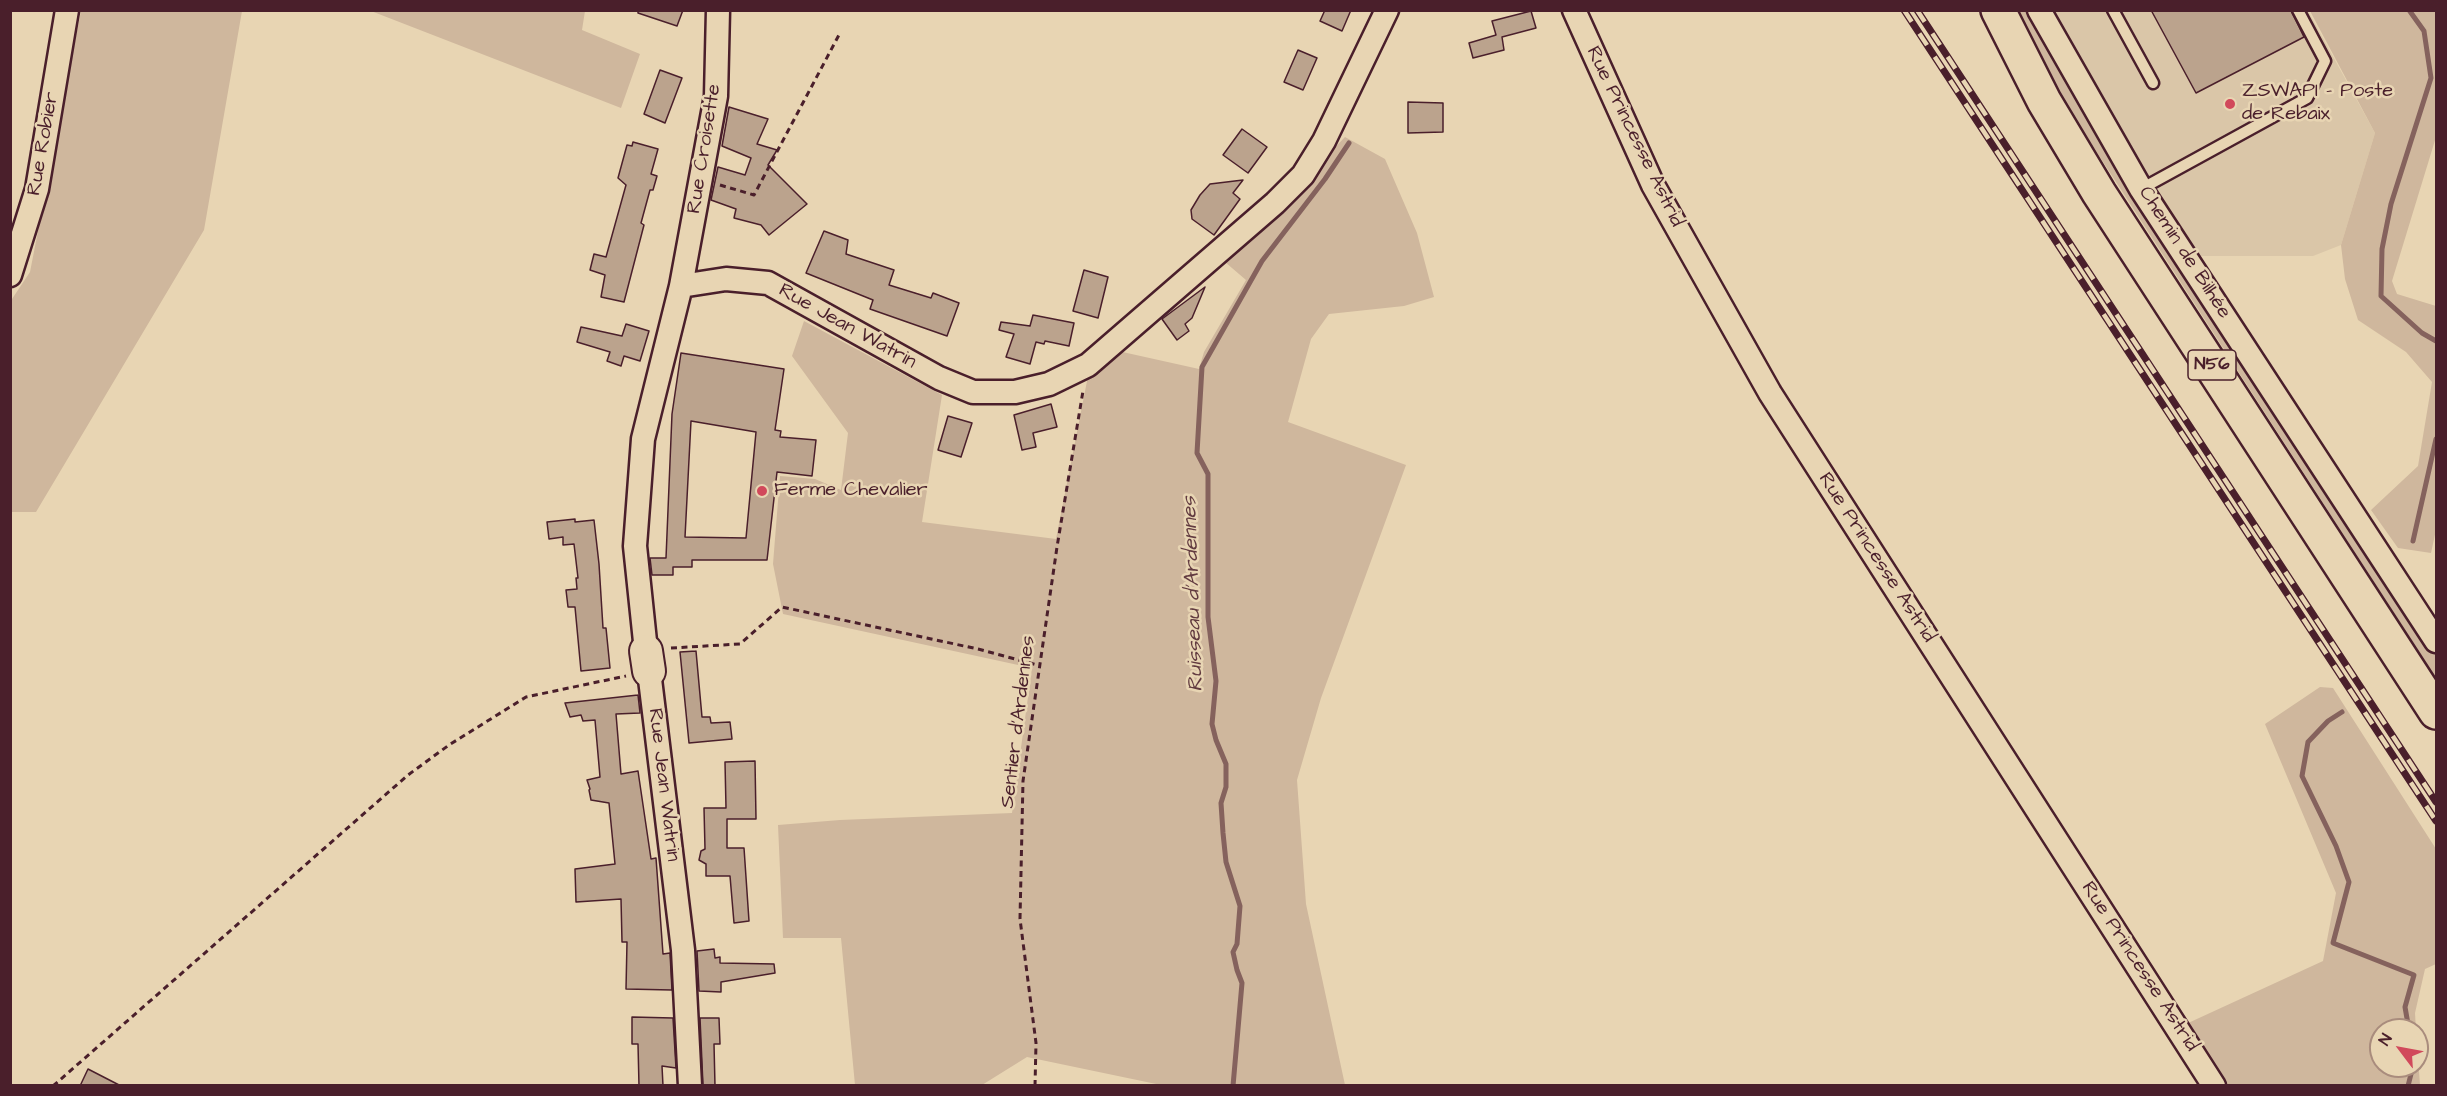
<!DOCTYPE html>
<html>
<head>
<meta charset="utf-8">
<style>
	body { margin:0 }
	#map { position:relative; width:2447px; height:1096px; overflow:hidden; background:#e8d5b3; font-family:"Architects Daughter",sans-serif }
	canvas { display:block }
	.frame { position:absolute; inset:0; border:12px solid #4a1f2b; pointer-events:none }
	.north { position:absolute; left:2369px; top:1018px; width:60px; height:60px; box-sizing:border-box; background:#e8d5b3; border:2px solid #a98c7d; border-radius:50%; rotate:302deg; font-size:16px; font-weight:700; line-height:24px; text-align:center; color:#4a1f2b }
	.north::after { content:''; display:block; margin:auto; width:21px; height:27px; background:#d1495b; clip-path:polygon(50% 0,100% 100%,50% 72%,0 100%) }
</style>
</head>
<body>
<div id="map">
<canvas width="2447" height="1096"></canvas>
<div class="frame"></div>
<div class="north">N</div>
</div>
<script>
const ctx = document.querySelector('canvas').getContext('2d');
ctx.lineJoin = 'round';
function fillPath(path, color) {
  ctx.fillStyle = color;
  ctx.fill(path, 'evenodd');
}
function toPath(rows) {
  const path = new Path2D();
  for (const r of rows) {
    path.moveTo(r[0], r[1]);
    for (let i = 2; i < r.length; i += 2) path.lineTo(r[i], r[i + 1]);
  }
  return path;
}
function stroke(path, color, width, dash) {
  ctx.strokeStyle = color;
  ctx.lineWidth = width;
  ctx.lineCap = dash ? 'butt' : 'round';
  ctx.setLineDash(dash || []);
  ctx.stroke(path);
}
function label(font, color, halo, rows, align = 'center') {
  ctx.font = font + ' "Architects Daughter",sans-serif';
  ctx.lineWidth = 5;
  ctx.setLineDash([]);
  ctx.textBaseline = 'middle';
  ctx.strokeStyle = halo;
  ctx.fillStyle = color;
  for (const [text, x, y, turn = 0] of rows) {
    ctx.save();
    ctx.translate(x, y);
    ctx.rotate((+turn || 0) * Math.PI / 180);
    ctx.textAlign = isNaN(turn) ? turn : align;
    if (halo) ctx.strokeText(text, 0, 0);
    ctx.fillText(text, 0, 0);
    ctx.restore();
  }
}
fillPath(toPath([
	[2049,11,2308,11,2375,133,2341,245,2313,256,2198,256,2083,74]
]), '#dac6a8');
fillPath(toPath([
	[81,11,242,11,204,230,36,512,12,512,10,302,30,272],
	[371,11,585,11,582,30,640,54,621,108],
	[2015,11,2031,11,2287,425,2436,654,2436,678,2096,151,2046,71],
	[2310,11,2436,11,2436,137,2392,281,2397,294,2436,306,2436,530,2431,553,2398,548,2371,510,2418,466,2432,382,2406,352,2358,320,2345,279,2341,245,2375,133],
	[1345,137,1385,159,1417,233,1434,297,1404,306,1329,314,1311,339,1288,422,1406,465,1321,698,1297,780,1306,904,1345,1085,1161,1085,1027,1057,982,1085,855,1085,841,938,783,938,778,825,840,820,1012,813,1032,668,783,614,773,564,780,476,815,479,841,490,848,433,792,356,804,321,942,395,922,522,1056,539,1088,376,1118,351,1199,369,1204,352,1246,280,1225,262],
	[2320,687,2333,688,2436,849,2436,964,2425,969,2415,1013,2416,1030,2381,1030,2381,1066,2417,1066,2417,1045,2420,1085,2224,1085,2186,1024,2323,961,2336,893,2265,724]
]), '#cfb79d');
stroke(toPath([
	[2409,10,2424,31,2431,78,2391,204,2382,249,2381,296,2422,333,2436,341],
	[2413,541,2436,439],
	[2342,712,2328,721,2308,742,2302,776,2336,846,2349,882,2333,943,2414,975,2405,1007,2409,1030],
	[1233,1086,1242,983,1237,970,1233,952,1237,944,1240,906,1226,862,1223,833,1221,803,1226,787,1226,764,1216,740,1212,724,1216,681,1208,617,1208,474,1197,453,1202,367,1262,261,1325,179,1349,143],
	[2408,1086,2413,1066]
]), '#85625d', 5);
const building = toPath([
	[638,10,683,10,677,26,638,13,638,10],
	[1325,10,1351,10,1342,31,1320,21,1325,10],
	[2151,10,2291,10,2304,37,2196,93,2151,10],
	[1531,11,1536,28,1502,37,1504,50,1473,58,1469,43,1496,35,1492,21,1531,11],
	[1298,50,1317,58,1303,90,1284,82,1298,50],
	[660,70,682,78,665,123,644,114,660,70],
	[1408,102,1443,103,1443,132,1408,133,1408,102],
	[729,107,768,119,757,144,777,150,768,165,807,204,769,235,761,225,734,218,736,209,711,200,718,167,745,175,751,158,722,146,729,107],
	[1242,129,1267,147,1248,173,1223,155,1242,129],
	[633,142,658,149,651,174,657,176,653,190,650,190,641,223,644,225,624,302,601,297,605,275,590,270,594,254,606,257,626,185,618,178,627,145,632,146,633,142],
	[1243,180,1233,193,1240,199,1214,235,1192,219,1191,210,1200,195,1210,184,1243,180],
	[824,231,848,240,846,254,894,270,889,285,931,298,933,293,959,303,947,336,870,309,873,300,806,273,824,231],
	[1084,270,1108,277,1098,318,1073,311,1084,270],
	[1205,287,1192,318,1185,324,1189,331,1177,340,1162,319,1205,287],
	[1033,315,1074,323,1069,346,1045,341,1044,344,1036,342,1030,364,1006,357,1014,334,999,330,1001,322,1030,326,1033,315],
	[626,324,649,331,640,361,624,356,621,366,607,361,610,352,577,342,581,327,622,336,626,324],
	[681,353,784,369,775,430,781,431,780,437,816,440,812,476,777,472,767,560,692,560,692,567,673,567,673,575,652,575,650,558,666,558,672,414,681,353],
	[691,421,756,432,746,538,685,537,691,421],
	[1051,404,1057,427,1033,433,1036,447,1022,450,1014,415,1051,404],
	[948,416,972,423,961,457,938,450,948,416],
	[575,519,575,522,594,520,599,564,603,628,606,628,610,668,581,671,575,607,568,607,566,590,577,589,576,578,578,578,574,544,563,545,563,537,549,539,547,522,575,519],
	[696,651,702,717,710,717,711,723,730,722,732,739,689,743,680,652,696,651],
	[638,695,640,713,616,714,621,774,638,771,651,859,656,858,663,954,670,953,672,990,626,989,627,942,622,942,621,899,576,902,575,869,615,864,609,803,591,800,589,790,590,789,587,780,600,777,595,720,583,721,581,715,570,717,565,703,638,695],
	[755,761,756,819,727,819,727,848,744,848,749,921,734,923,730,876,706,876,706,864,699,860,701,851,705,849,704,808,726,808,725,762,755,761],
	[714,949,715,958,720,957,720,963,774,964,775,973,721,982,721,992,699,991,697,951,714,949],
	[632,1017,673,1018,676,1068,662,1066,663,1086,639,1086,638,1044,632,1044,632,1017],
	[700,1018,719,1018,720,1044,714,1044,715,1086,703,1086,700,1018],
	[88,1069,121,1086,80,1086,88,1069]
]);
fillPath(building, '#bba38d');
stroke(building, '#4a1f2b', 1.5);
const lane = toPath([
	[2113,10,2153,83],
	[2141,189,2307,98,2325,61,2298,10]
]);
const street = toPath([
	[1574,10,1653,185,1770,393,2214,1086],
	[2039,10,2141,189,2436,641],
	[10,275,37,189,67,10],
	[681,286,726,279,768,283,939,378,973,392,1015,392,1049,384,1088,365,1275,203,1303,175,1324,141,1387,10],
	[646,651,635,546,643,439,681,286,716,96,718,10],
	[649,671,683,950,690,1086]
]);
const secondary = toPath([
	[646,651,649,671]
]);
const highway = toPath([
	[1998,10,2044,101,2099,193,2436,712]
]);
stroke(lane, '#4a1f2b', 15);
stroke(street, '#4a1f2b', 27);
stroke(secondary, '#4a1f2b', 36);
stroke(highway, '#4a1f2b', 38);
stroke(toPath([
	[720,185,754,195,840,33],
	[671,648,740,644,782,607,978,649,1041,666],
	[53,1086,408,775,449,745,526,697,626,676],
	[1035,1086,1036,1043,1020,919,1023,781,1057,547,1083,391]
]), '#4a1f2b', 3, [6, 4.5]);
stroke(lane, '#e8d5b3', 10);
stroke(street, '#e8d5b3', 22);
stroke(secondary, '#e8d5b3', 32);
stroke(highway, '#e8d5b3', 33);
const rail = toPath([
	[1904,10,2436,821],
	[1917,10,2436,802]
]);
stroke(rail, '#4a1f2b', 7);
stroke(rail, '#e8d5b3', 4.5, [14]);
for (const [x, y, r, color] of [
	[2230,104,6,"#d1495b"],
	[762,491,6,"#d1495b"]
]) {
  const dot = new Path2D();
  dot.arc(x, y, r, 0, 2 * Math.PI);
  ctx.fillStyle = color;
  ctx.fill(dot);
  stroke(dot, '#e8d5b3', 2);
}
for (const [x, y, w] of [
	[2212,365,48]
]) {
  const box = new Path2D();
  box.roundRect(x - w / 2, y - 15, w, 30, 4.5);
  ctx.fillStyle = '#e8d5b3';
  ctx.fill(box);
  stroke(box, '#4a1f2b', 1.5);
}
label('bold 18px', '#4a1f2b', null, [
	["N56",2212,365]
]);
label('20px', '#4a1f2b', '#e8d5b3', [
	["ZSWAPI - Poste",2242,92],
	["de Rebaix",2242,115],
	["Ferme Chevalier",774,491]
], 'left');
label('20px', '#4a1f2b', '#e8d5b3', [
	["Rue Princesse Astrid",1634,137,64],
	["Rue Robier",44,144,-80],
	["Rue Croisette",705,149,-81],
	["Chemin de Bilhée",2184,253,57],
	["Rue Jean Watrin",847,327,29],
	["Rue Princesse Astrid",1876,558,57],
	["Sentier d'Ardennes",1019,722,-83],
	["Rue Jean Watrin",663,785,83],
	["Rue Princesse Astrid",2139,967,57]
]);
label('italic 21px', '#623b40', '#e8d5b3', [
	["Ruisseau d'Ardennes",1194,594,-92]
]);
</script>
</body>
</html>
